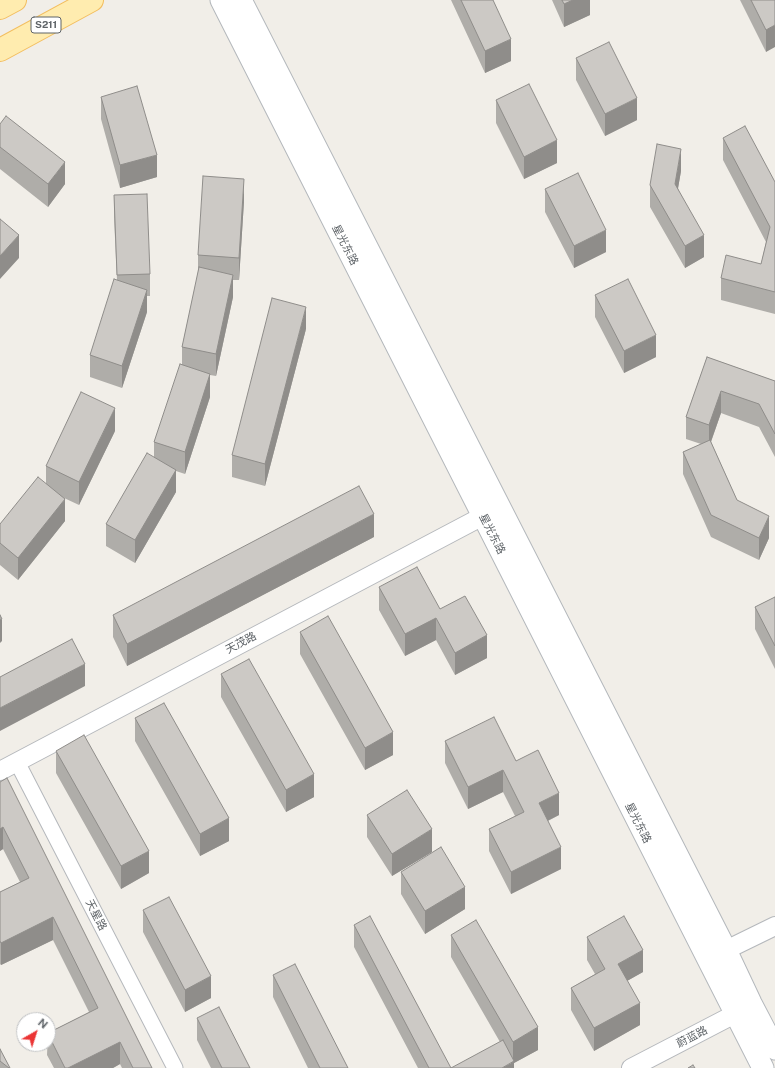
<!DOCTYPE html>
<html>
<head>
<meta charset="utf-8">
<style>
	body { margin:0 }
	#map { position:relative; width:775px; height:1068px; overflow:hidden; background:#f1eee8; font-family:"Public Sans",sans-serif }
	canvas { display:block }
	.north { position:absolute; left:16px; top:1012px; width:40px; height:40px; box-sizing:border-box; background:#fff; border:1px solid #bfc1c3; border-radius:50%; rotate:39deg; font-size:11px; font-weight:700; line-height:16px; text-align:center; color:#5f6468 }
	.north::after { content:''; display:block; margin:auto; width:14px; height:18px; background:#eb3434; clip-path:polygon(50% 0,100% 100%,50% 72%,0 100%) }
</style>
</head>
<body>
<div id="map">
<canvas width="775" height="1068"></canvas>
<div class="north">N</div>
</div>
<script>
const ctx = document.querySelector('canvas').getContext('2d');
ctx.lineJoin = 'round';
function toPath(rows) {
  const path = new Path2D();
  for (const r of rows) {
    path.moveTo(r[0], r[1]);
    for (let i = 2; i < r.length; i += 2) path.lineTo(r[i], r[i + 1]);
  }
  return path;
}
function stroke(path, color, width, dash) {
  ctx.strokeStyle = color;
  ctx.lineWidth = width;
  ctx.lineCap = dash ? 'butt' : 'round';
  ctx.setLineDash(dash || []);
  ctx.stroke(path);
}
function fillPath(path, color) {
  ctx.fillStyle = color;
  ctx.fill(path, 'evenodd');
}
function label(font, color, halo, rows, align = 'center') {
  ctx.font = font + ' "Public Sans","Noto Sans SC",sans-serif';
  ctx.lineWidth = 3.5;
  ctx.setLineDash([]);
  ctx.textBaseline = 'middle';
  ctx.strokeStyle = halo;
  ctx.fillStyle = color;
  for (const [text, x, y, turn = 0] of rows) {
    ctx.save();
    ctx.translate(x, y);
    ctx.rotate((+turn || 0) * Math.PI / 180);
    ctx.textAlign = isNaN(turn) ? turn : align;
    if (halo) ctx.strokeText(text, 0, 0);
    ctx.fillText(text, 0, 0);
    ctx.restore();
  }
}
const minor = toPath([
	[17,762,175,1068]
]);
const tertiary = toPath([
	[0,771,483,516],
	[726,950,775,926],
	[631,1068,735,1014,747,1006]
]);
const secondary = toPath([
	[221,0,763,1068],
	[241,0,726,950,751,1003,775,1049]
]);
const primary = toPath([
	[0,8,15,0],
	[0,50,92,0]
]);
stroke(minor, '#b5b8bc', 17);
stroke(tertiary, '#b5b8bc', 20);
stroke(secondary, '#b4b8bc', 23);
stroke(primary, '#f3be5f', 24);
stroke(minor, '#fff', 15);
stroke(tertiary, '#fff', 18);
stroke(secondary, '#fff', 21);
stroke(primary, '#ffecaf', 22);
fillPath(toPath([
	[451,0,493,0,511,61,485,73],
	[552,0,590,0,590,15,564,27],
	[740,0,775,0,766,52],
	[576,58,637,120,605,136,576,80],
	[101,97,157,177,120,188,101,119],
	[496,100,557,163,524,179,496,123],
	[0,124,65,184,48,207,0,169],
	[723,138,775,182,775,314,721,300,721,278,761,264,766,242,723,160],
	[681,171,678,188,704,257,685,268,650,207,650,185],
	[545,189,606,252,574,268,545,212],
	[114,195,150,274,150,296,147,296,147,312,122,388,90,377,90,355,117,280,114,217],
	[244,201,239,280,233,280,233,297,216,376,210,375,210,397,185,474,176,471,176,492,135,563,106,546,106,524,154,458,154,442,182,365,182,347,198,273,198,255],
	[595,295,656,357,624,373,595,317],
	[306,329,265,486,232,477,232,455],
	[707,357,775,381,775,457,759,427,721,413,711,442,737,500,769,538,759,560,711,537,683,474,683,452,701,444,686,439,686,417],
	[115,431,79,505,62,497,65,521,18,580,0,565,0,524,46,483,46,466],
	[374,537,127,666,113,637,113,615],
	[379,587,440,609,487,658,455,675,436,640,405,656,379,610],
	[775,597,775,669,755,629,755,607],
	[300,632,393,755,365,770,300,654],
	[221,674,314,797,286,812,221,697],
	[135,718,229,841,200,856,135,741],
	[445,741,516,761,559,815,548,821,561,869,511,894,489,851,489,829,515,816,503,792,468,809,445,763],
	[56,751,149,873,121,889,56,773],
	[0,782,152,1068,122,1068,120,1064,113,1068,54,1068,47,1055,48,1033,89,1012,53,940,1,965,0,964,0,892,20,882,3,849,0,851],
	[367,815,432,852,392,876,367,837],
	[401,872,465,909,425,934,401,894],
	[143,910,211,998,185,1012,143,932],
	[354,925,451,1068,418,1068,354,947],
	[451,935,538,1050,514,1063,514,1068,500,1042,451,957],
	[587,937,643,972,627,981,640,1025,594,1051,571,1010,571,988,595,974,587,960],
	[273,975,348,1068,308,1068,273,997],
	[197,1018,250,1068,211,1068,197,1040],
	[0,1049,10,1068,0,1068]
]), '#afada9');
fillPath(toPath([
	[573,0,590,0,590,15,564,27,564,4],
	[775,25,775,47,766,52,766,30],
	[511,39,511,61,485,73,485,51],
	[637,98,637,120,605,136,605,114],
	[557,140,557,163,524,179,524,157],
	[681,149,681,171,675,206,675,184],
	[157,155,157,177,120,188,120,165],
	[65,162,65,184,48,207,48,184],
	[244,179,244,201,239,280,239,258],
	[606,230,606,252,574,268,574,246],
	[19,235,19,258,0,279,0,256],
	[704,235,704,257,685,268,685,246],
	[233,275,233,297,216,376,216,354],
	[147,290,147,312,122,388,122,366],
	[306,307,306,329,265,486,265,464],
	[656,335,656,357,624,373,624,351],
	[210,374,210,397,185,474,185,452],
	[721,391,721,413,709,447,709,425],
	[115,408,115,431,79,505,79,482],
	[176,470,176,492,135,563,135,540],
	[65,499,65,521,18,580,18,558],
	[374,514,374,537,127,666,127,644],
	[769,516,769,538,759,560,759,538],
	[436,618,436,640,405,656,405,634],
	[2,619,2,641,0,643,0,620],
	[487,635,487,658,455,675,455,653],
	[85,664,85,686,0,731,0,708],
	[393,732,393,755,365,770,365,748],
	[503,770,503,792,468,809,468,787],
	[314,774,314,797,286,812,286,790],
	[559,793,559,815,539,825,539,803],
	[229,818,229,841,200,856,200,834],
	[3,827,3,849,0,851,0,829],
	[432,829,432,852,392,876,392,854],
	[561,847,561,869,511,894,511,872],
	[149,851,149,873,121,889,121,866],
	[465,887,465,909,425,934,425,911],
	[53,917,53,940,1,965,1,943],
	[643,950,643,972,618,986,618,964],
	[211,976,211,998,185,1012,185,990],
	[640,1003,640,1025,594,1051,594,1028],
	[538,1027,538,1050,514,1063,514,1068,502,1068,513,1062,513,1042],
	[120,1042,120,1064,113,1068,68,1068]
]), '#8f8d8a');
const building = toPath([
	[461,0,493,0,511,39,485,51,461,0],
	[562,0,573,0,564,4,562,0],
	[751,0,775,0,775,25,766,30,751,0],
	[609,42,637,98,605,114,576,58,609,42],
	[529,84,557,140,524,157,496,100,529,84],
	[137,86,157,155,120,165,101,97,137,86],
	[6,116,65,162,48,184,0,147,0,124,6,116],
	[745,126,775,182,775,292,721,278,726,255,761,264,770,227,723,138,745,126],
	[657,144,681,149,675,184,704,235,685,246,650,185,657,144],
	[578,173,606,230,574,246,545,189,578,173],
	[203,176,244,179,239,258,198,255,203,176],
	[147,194,150,274,117,275,114,195,147,194],
	[0,219,19,235,0,256,0,219],
	[199,267,233,275,216,354,182,347,199,267],
	[114,279,147,290,122,366,90,355,114,279],
	[628,279,656,335,624,351,595,295,628,279],
	[272,298,306,307,265,464,232,455,272,298],
	[707,357,775,381,775,434,759,404,721,391,709,425,686,417,707,357],
	[180,364,210,374,185,452,154,442,180,364],
	[81,392,115,408,79,482,46,466,81,392],
	[710,440,737,500,769,516,759,538,711,515,683,452,710,440],
	[147,453,176,470,135,540,106,524,147,453],
	[38,477,65,499,18,558,0,543,0,524,38,477],
	[359,486,374,514,127,644,113,615,359,486],
	[417,567,440,609,465,596,487,635,455,653,436,618,405,634,379,587,417,567],
	[775,597,775,646,755,607,775,597],
	[0,615,2,619,0,620,0,615],
	[328,616,393,732,365,748,300,632,328,616],
	[72,639,85,664,0,708,0,677,72,639],
	[249,659,314,774,286,790,221,674,249,659],
	[164,703,229,818,200,834,135,718,164,703],
	[494,717,516,761,538,750,559,793,539,803,561,847,511,872,489,829,524,812,503,770,468,787,445,741,494,717],
	[84,735,149,851,121,866,56,751,84,735],
	[7,778,152,1068,133,1068,120,1042,68,1068,65,1068,48,1034,48,1033,98,1008,53,917,1,943,0,941,0,892,29,878,3,827,0,829,0,782,7,778],
	[407,790,432,829,392,854,367,815,407,790],
	[441,847,465,887,425,911,401,872,441,847],
	[169,897,211,976,185,990,143,910,169,897],
	[370,916,451,1068,429,1068,354,925,370,916],
	[624,916,643,950,618,964,640,1003,594,1028,571,988,605,969,587,937,624,916],
	[476,920,538,1027,513,1042,451,935,476,920],
	[295,964,348,1068,320,1068,273,975,295,964],
	[219,1007,250,1068,222,1068,197,1018,219,1007],
	[503,1040,514,1061,502,1068,451,1068,503,1040],
	[0,1049,10,1068,9,1068,0,1061,0,1049],
	[693,1065,695,1068,688,1068,693,1065]
]);
fillPath(building, '#ccc9c5');
stroke(building, '#8f8d8a', 1);
for (const [x, y, w] of [
	[46,25,30]
]) {
  const box = new Path2D();
  box.roundRect(x - w / 2, y - 8, w, 16, 3);
  ctx.fillStyle = '#fff';
  ctx.fill(box);
  stroke(box, '#5f6468', 1);
}
label('bold 10px', '#5f6468', null, [
	["S211",46,25]
]);
label('11px', '#5f6468', '#fff', [
	["星光东路",345,245,63],
	["星光东路",492,534,63],
	["天茂路",241,643,-28],
	["星光东路",638,823,63],
	["天星路",96,915,63],
	["蔚蓝路",692,1037,-27]
]);
</script>
</body>
</html>
